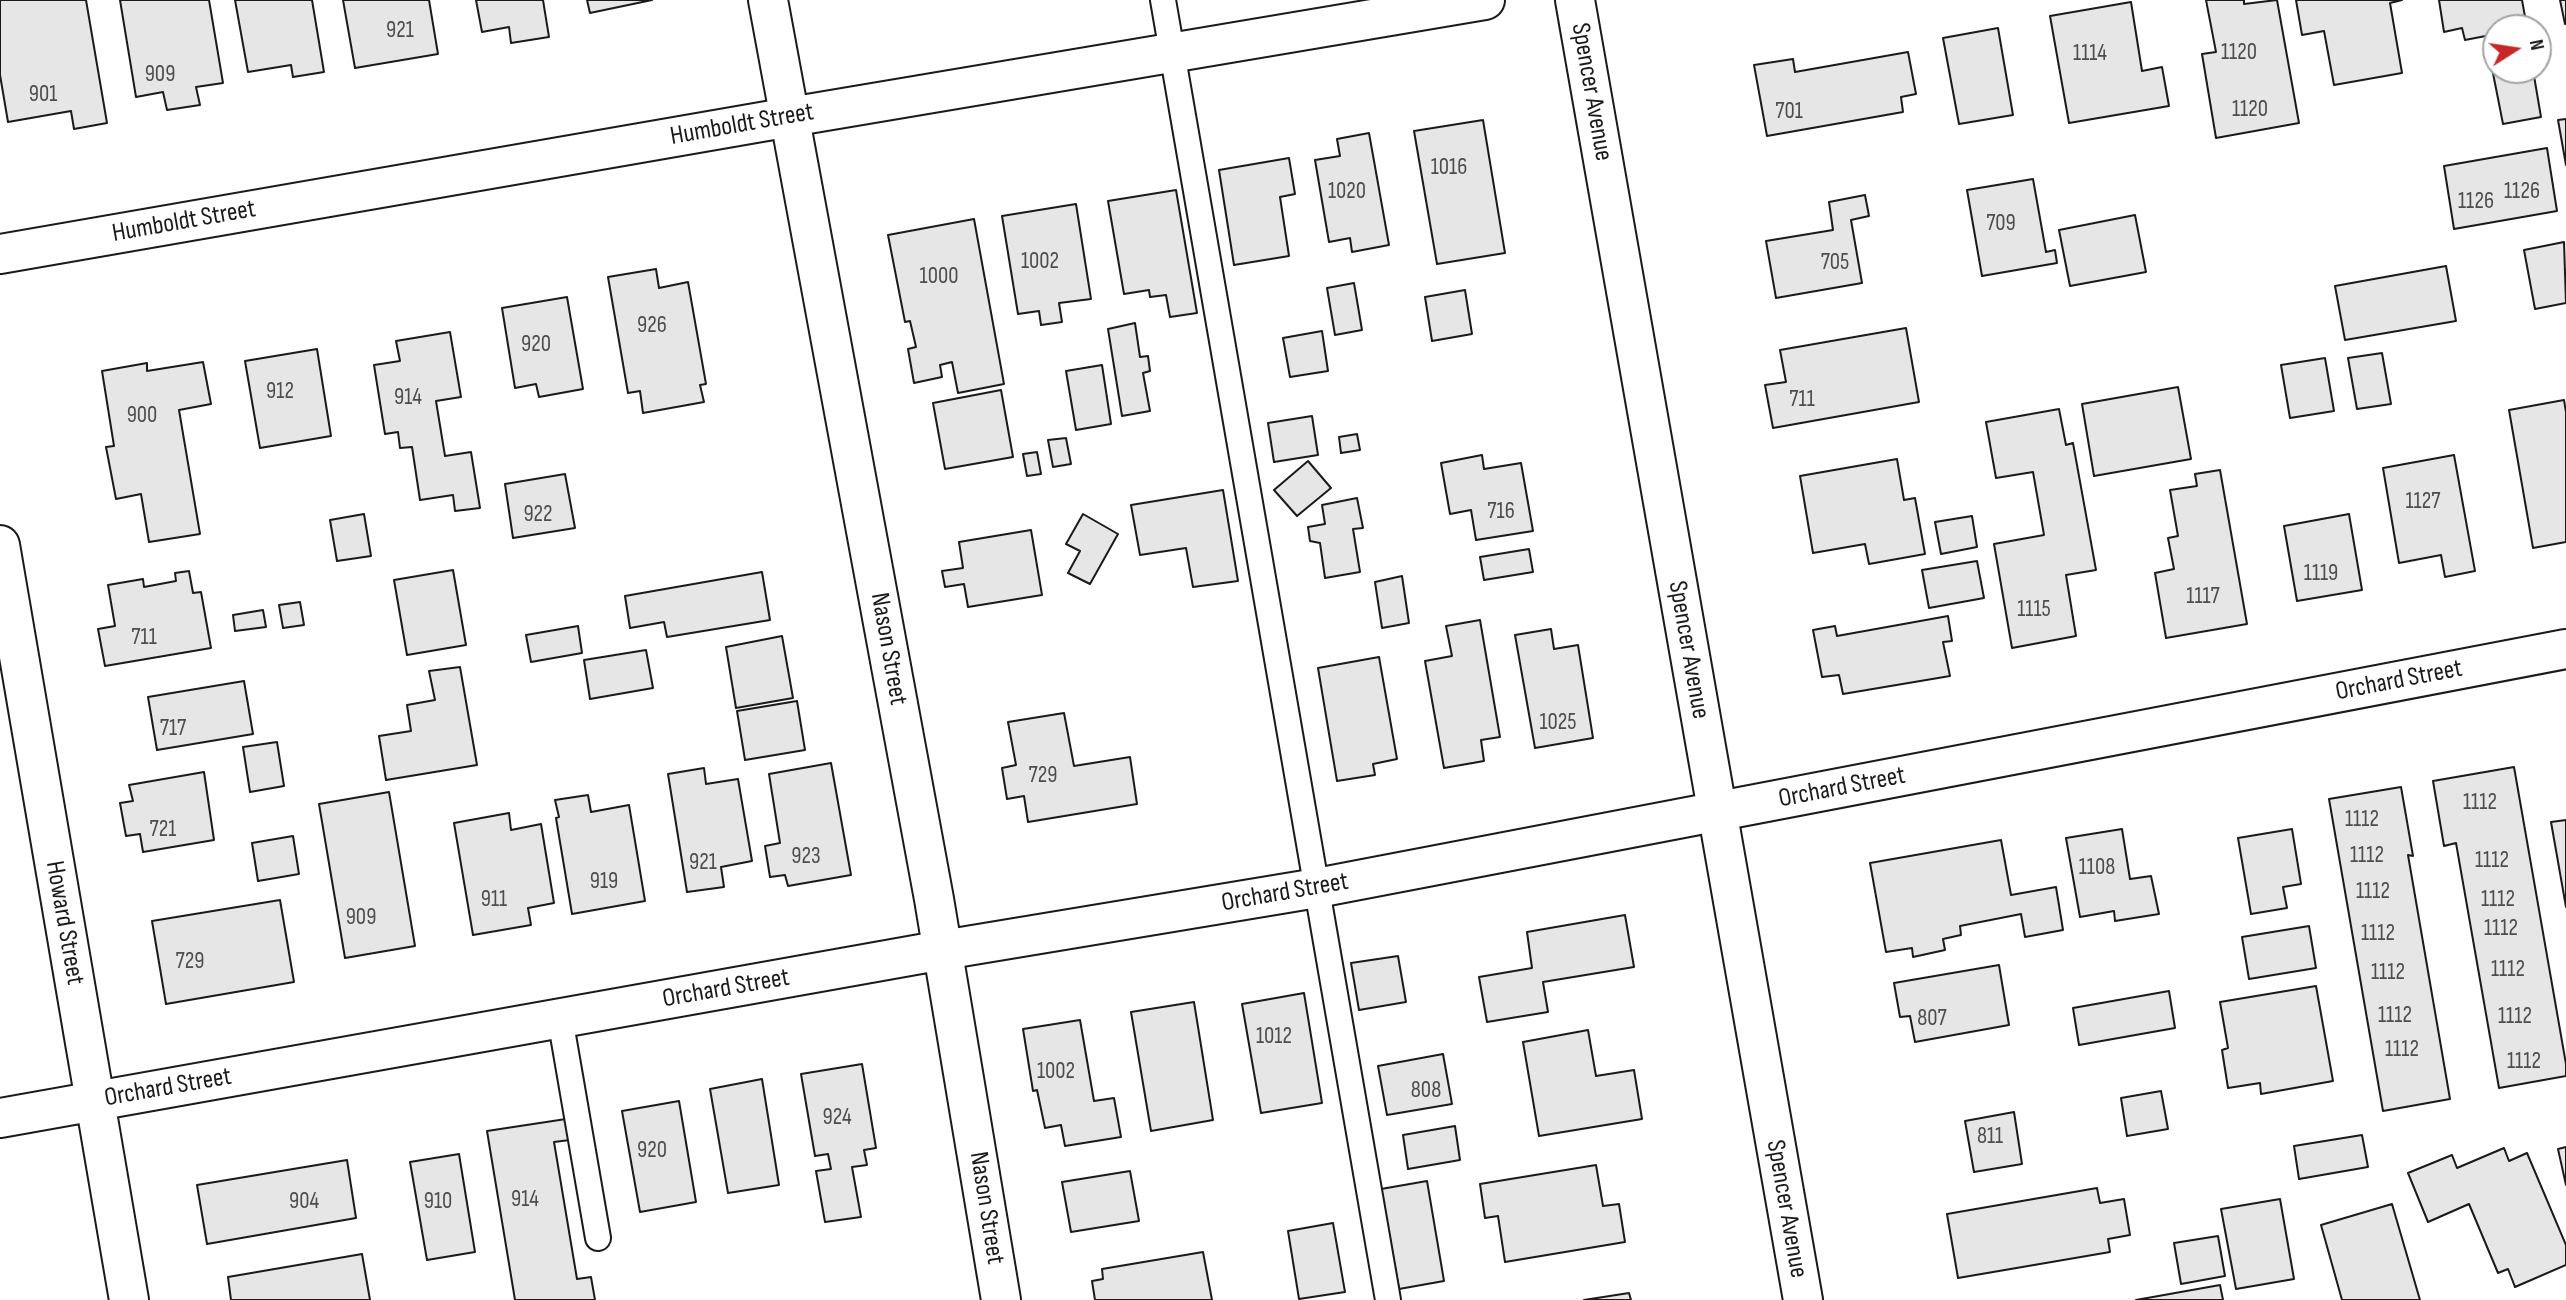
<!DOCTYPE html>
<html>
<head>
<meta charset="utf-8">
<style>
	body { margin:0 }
	#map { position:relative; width:2566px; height:1300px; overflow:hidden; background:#fff; font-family:"Sofia Sans Condensed",sans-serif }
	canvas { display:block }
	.north { position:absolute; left:2482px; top:14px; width:70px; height:70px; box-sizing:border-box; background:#fff; border:2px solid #a3a3a3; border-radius:50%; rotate:78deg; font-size:19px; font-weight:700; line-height:28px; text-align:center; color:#1a1a1a }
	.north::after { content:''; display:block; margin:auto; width:24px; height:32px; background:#c62828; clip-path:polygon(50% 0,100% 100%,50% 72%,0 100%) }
</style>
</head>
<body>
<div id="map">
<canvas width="2566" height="1300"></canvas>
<div class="north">N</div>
</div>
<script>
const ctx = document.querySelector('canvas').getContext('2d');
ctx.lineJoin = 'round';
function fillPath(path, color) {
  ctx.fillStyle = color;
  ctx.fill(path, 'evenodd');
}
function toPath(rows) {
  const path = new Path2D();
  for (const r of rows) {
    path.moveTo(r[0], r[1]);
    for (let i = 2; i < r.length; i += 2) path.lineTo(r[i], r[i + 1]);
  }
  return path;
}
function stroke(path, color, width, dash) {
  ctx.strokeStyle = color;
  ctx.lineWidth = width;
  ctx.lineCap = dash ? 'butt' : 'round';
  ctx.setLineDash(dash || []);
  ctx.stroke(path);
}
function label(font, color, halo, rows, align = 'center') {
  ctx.font = font + ' "Sofia Sans Condensed",sans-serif';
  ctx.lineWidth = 5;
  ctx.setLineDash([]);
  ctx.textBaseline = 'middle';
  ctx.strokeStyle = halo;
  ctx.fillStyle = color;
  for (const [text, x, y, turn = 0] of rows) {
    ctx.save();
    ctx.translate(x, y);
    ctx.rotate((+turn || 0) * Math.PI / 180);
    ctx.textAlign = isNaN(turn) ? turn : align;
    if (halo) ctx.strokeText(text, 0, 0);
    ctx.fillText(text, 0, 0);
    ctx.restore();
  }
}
const building = toPath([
	[0,0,86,0,107,123,74,129,71,111,8,122,0,75,0,0],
	[120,0,209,0,223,83,196,87,200,105,167,110,163,92,136,97,120,0],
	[235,0,312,0,324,72,293,77,291,65,248,72,235,0],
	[343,0,429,0,438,54,355,68,343,0],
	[476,0,543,0,549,37,511,43,509,27,482,32,476,0],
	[587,0,652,0,590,13,587,0],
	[2206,0,2244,0,2244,4,2277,0,2299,123,2216,138,2202,54,2216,52,2206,0],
	[2296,0,2402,0,2390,3,2402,73,2334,85,2324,31,2302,35,2296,0],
	[2439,0,2522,0,2527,28,2496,28,2496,34,2465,40,2462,28,2444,32,2439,0],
	[2560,0,2566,0,2566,24,2565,24,2560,0],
	[2131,2,2142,71,2162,67,2169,106,2069,123,2050,16,2131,2],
	[1998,28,2013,115,1959,124,1943,38,1998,28],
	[1908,52,1916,94,1901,97,1903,112,1767,136,1754,65,1793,59,1795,72,1908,52],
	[2496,57,2496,70,2533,70,2541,117,2503,124,2490,58,2496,57],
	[2566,119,2566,165,2558,120,2566,119],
	[1483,120,1505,253,1437,264,1414,131,1483,120],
	[1369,133,1389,245,1352,252,1350,238,1329,242,1315,160,1340,156,1337,139,1369,133],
	[2547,148,2557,211,2454,229,2444,166,2547,148],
	[1289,158,1295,194,1280,197,1289,256,1234,265,1219,170,1289,158],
	[2033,179,2046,252,2055,250,2057,263,1982,276,1967,190,2033,179],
	[1176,190,1197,313,1170,317,1166,295,1150,297,1149,290,1124,294,1108,201,1176,190],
	[1865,195,1869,216,1851,220,1862,283,1776,298,1766,241,1833,230,1829,202,1865,195],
	[1076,204,1091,299,1059,303,1062,322,1041,325,1039,311,1018,314,1002,216,1076,204],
	[2135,215,2146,272,2070,286,2059,230,2135,215],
	[974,219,1004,384,958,393,952,362,940,365,942,377,914,383,908,349,916,347,910,321,905,322,888,235,974,219],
	[2564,242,2566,303,2535,309,2524,250,2564,242],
	[2446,266,2456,321,2345,340,2335,286,2446,266],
	[656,269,659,288,688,282,706,384,700,385,704,402,643,413,640,391,628,393,608,277,656,269],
	[1354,283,1362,330,1335,335,1327,288,1354,283],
	[1465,290,1472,334,1432,341,1425,297,1465,290],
	[567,297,583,389,539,397,536,384,515,388,502,308,567,297],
	[1135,323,1140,357,1148,356,1150,371,1143,373,1150,411,1122,416,1108,329,1135,323],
	[1906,328,1919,402,1773,428,1765,385,1786,382,1780,350,1906,328],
	[1322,331,1328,371,1290,377,1283,338,1322,331],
	[450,332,461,397,436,401,445,456,471,452,480,508,455,511,453,495,420,500,412,447,400,448,398,432,385,434,374,365,400,361,396,341,450,332],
	[317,349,331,436,260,448,245,361,317,349],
	[2382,353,2391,404,2357,409,2348,358,2382,353],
	[2325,358,2334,411,2290,418,2281,365,2325,358],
	[203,362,211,404,179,410,200,534,149,542,141,494,116,499,106,447,114,446,102,371,147,363,147,371,203,362],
	[1102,365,1111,424,1076,430,1066,371,1102,365],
	[2178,387,2191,459,2094,476,2082,404,2178,387],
	[1001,390,1013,457,945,469,933,403,1001,390],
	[2564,400,2566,412,2566,542,2533,548,2509,410,2564,400],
	[2059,409,2066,445,2073,443,2096,570,2066,575,2076,636,2012,648,1994,544,2044,535,2033,472,1996,478,1986,422,2059,409],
	[1312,416,1318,455,1274,462,1268,423,1312,416],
	[1357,434,1360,450,1341,453,1339,437,1357,434],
	[1066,438,1071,464,1053,467,1048,440,1066,438],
	[1037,452,1041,474,1027,476,1023,454,1037,452],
	[1482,455,1484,469,1521,463,1533,531,1476,540,1471,510,1450,514,1441,463,1482,455],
	[2454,455,2475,571,2445,577,2441,555,2399,563,2383,468,2454,455],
	[1897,459,1904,500,1915,498,1925,554,1869,564,1865,544,1813,553,1800,476,1897,459],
	[1308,461,1331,488,1297,516,1274,490,1308,461],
	[2220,470,2247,624,2166,638,2155,573,2174,569,2168,538,2178,536,2170,490,2197,486,2195,474,2220,470],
	[565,474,575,528,513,538,505,484,565,474],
	[1223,490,1238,581,1193,587,1186,548,1140,555,1131,505,1223,490],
	[1357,498,1363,528,1353,529,1360,572,1325,578,1320,543,1310,541,1308,527,1325,524,1322,505,1357,498],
	[364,514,371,556,337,561,330,520,364,514],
	[1083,514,1118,534,1090,584,1068,573,1080,551,1066,544,1083,514],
	[2349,514,2362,590,2297,601,2284,526,2349,514],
	[1972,516,1977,547,1941,554,1935,522,1972,516],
	[1031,530,1042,595,968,607,964,584,945,587,942,571,963,568,959,542,1031,530],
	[1529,549,1533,572,1484,580,1480,557,1529,549],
	[1977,561,1984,598,1929,608,1922,570,1977,561],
	[453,570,466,645,407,655,394,580,453,570],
	[189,571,193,593,201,592,211,648,105,666,98,629,115,626,108,585,143,579,144,587,176,581,175,573,189,571],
	[762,572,770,620,667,637,664,622,630,628,625,596,762,572],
	[1402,576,1409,623,1382,628,1375,582,1402,576],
	[300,602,304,625,283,628,279,605,300,602],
	[263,610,266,627,235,631,233,615,263,610],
	[1948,616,1952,641,1943,642,1950,676,1843,694,1839,675,1822,677,1813,630,1835,626,1837,636,1948,616],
	[1480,620,1500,737,1481,740,1484,761,1444,768,1425,661,1452,656,1446,626,1480,620],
	[578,626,582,653,531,662,526,635,578,626],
	[1551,629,1554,649,1578,645,1593,738,1535,748,1515,635,1551,629],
	[782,636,793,698,736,708,726,647,782,636],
	[646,650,653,688,590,699,584,660,646,650],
	[1379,657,1397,759,1373,764,1375,775,1337,781,1318,668,1379,657],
	[460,667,477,765,386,780,379,736,411,731,407,705,435,700,429,671,460,667],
	[244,681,253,734,157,750,148,697,244,681],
	[797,701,805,750,745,760,737,711,797,701],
	[1064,713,1074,766,1130,757,1137,804,1028,822,1024,796,1007,799,1002,768,1016,765,1008,722,1064,713],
	[277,742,284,786,250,792,243,747,277,742],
	[831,763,851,875,788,886,785,875,770,877,765,846,780,843,769,774,831,763],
	[2514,767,2566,1064,2566,1076,2499,1088,2456,843,2444,846,2433,781,2514,767],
	[704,768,706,784,738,779,752,861,721,867,724,887,687,892,668,774,704,768],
	[204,772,214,840,143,852,140,834,126,836,120,803,133,801,129,785,204,772],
	[2401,787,2413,856,2408,855,2450,1099,2383,1111,2329,799,2401,787],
	[389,792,415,946,345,958,319,804,389,792],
	[588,795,591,812,629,805,645,901,572,914,556,818,559,817,555,800,588,795],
	[509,813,511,830,541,824,554,903,528,908,531,925,473,935,454,823,509,813],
	[2566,820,2566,907,2551,822,2566,820],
	[2122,829,2130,879,2151,876,2159,914,2115,921,2114,911,2080,917,2066,838,2122,829],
	[2292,829,2301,884,2283,887,2287,908,2251,914,2238,838,2292,829],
	[293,836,299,874,258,881,252,843,293,836],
	[2001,840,2011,895,2056,887,2063,930,2025,937,2021,914,1960,926,1961,935,1943,939,1945,950,1913,957,1912,948,1886,952,1870,863,2001,840],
	[280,900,294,982,166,1004,152,921,280,900],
	[1625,915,1634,967,1543,982,1548,1012,1487,1022,1479,977,1532,968,1527,932,1625,915],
	[2309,926,2316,968,2249,979,2242,937,2309,926],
	[1398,956,1406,1002,1359,1010,1351,963,1398,956],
	[1999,965,2009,1025,1915,1042,1910,1016,1900,1017,1894,983,1999,965],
	[2316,986,2333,1081,2261,1094,2260,1083,2228,1088,2222,1050,2228,1048,2220,1002,2316,986],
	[2169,991,2175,1028,2079,1045,2073,1008,2169,991],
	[1304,993,1322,1103,1261,1113,1242,1004,1304,993],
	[1194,1002,1213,1120,1151,1131,1131,1012,1194,1002],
	[1080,1020,1094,1101,1114,1098,1121,1137,1065,1146,1061,1125,1045,1128,1037,1090,1033,1091,1023,1029,1080,1020],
	[1588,1030,1596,1076,1634,1070,1642,1119,1539,1136,1523,1042,1588,1030],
	[1443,1054,1452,1104,1387,1115,1378,1066,1443,1054],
	[862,1064,876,1148,864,1150,867,1165,852,1167,861,1217,825,1222,816,1171,831,1169,828,1154,815,1156,801,1074,862,1064],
	[762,1079,779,1185,728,1193,710,1089,762,1079],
	[2161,1091,2168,1129,2127,1136,2121,1098,2161,1091],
	[679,1101,696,1202,640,1212,622,1111,679,1101],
	[2014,1112,2022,1164,1974,1172,1965,1121,2014,1112],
	[566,1119,570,1140,554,1142,577,1279,591,1277,595,1300,515,1300,487,1131,566,1119],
	[1455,1126,1460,1160,1408,1169,1403,1135,1455,1126],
	[2362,1135,2368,1167,2299,1179,2294,1146,2362,1135],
	[2566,1147,2566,1185,2558,1149,2566,1147],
	[2504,1148,2509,1161,2527,1153,2566,1245,2566,1265,2515,1287,2508,1269,2498,1273,2469,1204,2428,1222,2408,1173,2452,1155,2457,1168,2504,1148],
	[459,1154,475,1252,427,1260,410,1162,459,1154],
	[347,1160,356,1218,207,1244,197,1185,347,1160],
	[1596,1165,1603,1206,1619,1204,1625,1242,1505,1262,1498,1216,1485,1218,1480,1184,1596,1165],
	[1130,1171,1139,1221,1071,1232,1062,1182,1130,1171],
	[1427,1181,1444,1281,1399,1289,1381,1189,1427,1181],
	[2097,1188,2100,1203,2124,1199,2130,1235,2108,1239,2110,1252,1958,1278,1947,1214,2097,1188],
	[2280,1199,2294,1279,2236,1289,2221,1209,2280,1199],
	[2392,1204,2420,1300,2342,1300,2321,1225,2392,1204],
	[1333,1223,1345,1292,1299,1299,1288,1231,1333,1223],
	[2218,1236,2225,1276,2181,1284,2174,1243,2218,1236],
	[1203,1252,1212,1300,1095,1300,1092,1281,1103,1279,1102,1269,1203,1252],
	[362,1254,370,1300,231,1300,228,1277,362,1254],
	[2220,1285,2223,1300,2136,1300,2220,1285],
	[1629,1293,1631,1300,1584,1300,1629,1293]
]);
fillPath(building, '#e6e6e6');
stroke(building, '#1a1a1a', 2);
const lane = toPath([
	[1163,0,1388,1300],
	[560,1018,598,1238]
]);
const street = toPath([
	[768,0,934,899,1001,1300],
	[0,545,129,1300],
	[0,1118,943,950,1317,888,2566,649]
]);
const secondary = toPath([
	[1575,0,1803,1300],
	[0,254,790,117,1485,0]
]);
stroke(lane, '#1a1a1a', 28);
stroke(street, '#1a1a1a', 42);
stroke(secondary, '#1a1a1a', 42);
stroke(lane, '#fff', 24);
stroke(street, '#fff', 38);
stroke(secondary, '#fff', 38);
label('23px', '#4d4d4d', null, [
	["921",400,31],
	["1120",2239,53],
	["1114",2090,54],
	["909",160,75],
	["901",43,95],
	["1120",2250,110],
	["701",1789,112],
	["1016",1449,168],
	["1020",1347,192],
	["1126",2522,192],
	["1126",2476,202],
	["709",2001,224],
	["1002",1040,262],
	["705",1835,263],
	["1000",939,277],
	["926",652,326],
	["920",536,345],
	["912",280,392],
	["914",408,398],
	["711",1802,400],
	["900",142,416],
	["1127",2423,502],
	["716",1501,512],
	["922",538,515],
	["1119",2321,574],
	["1117",2203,597],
	["1115",2034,610],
	["711",144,638],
	["1025",1558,723],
	["717",173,729],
	["729",1043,776],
	["1112",2480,803],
	["1112",2362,820],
	["721",163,830],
	["1112",2367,856],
	["923",806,857],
	["1112",2492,861],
	["921",703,863],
	["1108",2097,868],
	["919",604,882],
	["1112",2373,892],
	["911",494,900],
	["1112",2498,900],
	["909",361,918],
	["1112",2501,929],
	["1112",2378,934],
	["729",190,962],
	["1112",2508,970],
	["1112",2388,973],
	["1112",2395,1016],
	["1112",2515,1017],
	["807",1932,1019],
	["1012",1274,1037],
	["1112",2402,1050],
	["1112",2524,1062],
	["1002",1056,1072],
	["808",1426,1091],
	["924",837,1118],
	["811",1990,1137],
	["920",652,1151],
	["914",525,1200],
	["904",304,1202],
	["910",438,1202]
]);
label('26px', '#1a1a1a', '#fff', [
	["Spencer Avenue",1591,92,80],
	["Humboldt Street",742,125,-10],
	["Humboldt Street",184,222,-10],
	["Nason Street",888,649,80],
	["Spencer Avenue",1688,650,80],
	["Orchard Street",2399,681,-11],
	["Orchard Street",1842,788,-11],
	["Orchard Street",1285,893,-10],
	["Howard Street",64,923,80],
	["Orchard Street",726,989,-10],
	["Orchard Street",168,1088,-10],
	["Nason Street",986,1208,81],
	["Spencer Avenue",1786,1209,80]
]);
</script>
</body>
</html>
